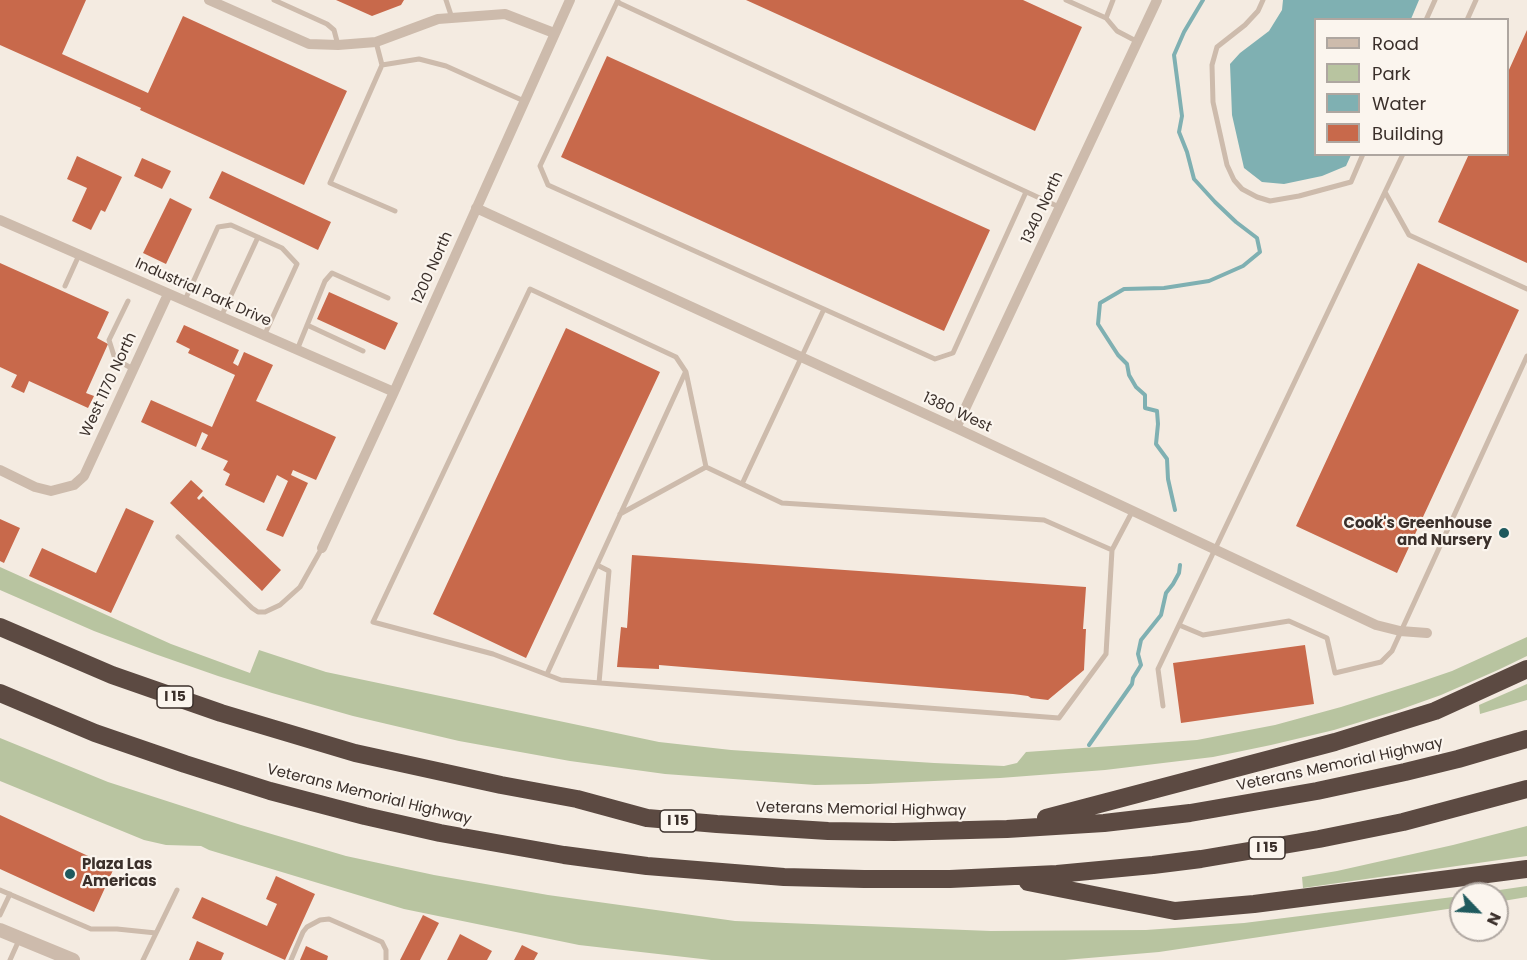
<!DOCTYPE html>
<html>
<head>
<meta charset="utf-8">
<style>
	body { margin:0 }
	#map { position:relative; width:1527px; height:960px; overflow:hidden; background:#f4ebe1; font-family:Poppins,sans-serif }
	canvas { display:block }
	.legend { position:absolute; left:1314px; top:18px; width:195px; height:138px; box-sizing:border-box; background:#fbf5ee; border:2px solid #aea6a0; margin:0; padding:8px 10px; list-style:none; font-size:18px; color:#3b302b }
	.legend li { display:flex; align-items:center; gap:12px; height:30px }
	.legend b { width:30px; border:2px solid #aea6a0 }
	.north { position:absolute; left:1449px; top:882px; width:60px; height:60px; box-sizing:border-box; background:#fbf5ee; border:2px solid #aea6a0; border-radius:50%; rotate:115deg; font-size:16px; font-weight:700; line-height:24px; text-align:center; color:#3b302b }
	.north::after { content:''; display:block; margin:auto; width:21px; height:27px; background:#1f5a5e; clip-path:polygon(50% 0,100% 100%,50% 72%,0 100%) }
</style>
</head>
<body>
<div id="map">
<canvas width="1527" height="960"></canvas>
<ul class="legend">
<li><b style="height:8px;background:#cdbbac"></b>Road</li>
<li><b style="height:16px;background:#b8c4a0"></b>Park</li>
<li><b style="height:16px;background:#7fb0b2"></b>Water</li>
<li><b style="height:16px;background:#c8694b"></b>Building</li>
</ul>
<div class="north">N</div>
</div>
<script>
const ctx = document.querySelector('canvas').getContext('2d');
ctx.lineJoin = 'round';
function fillPath(path, color) {
  ctx.fillStyle = color;
  ctx.fill(path, 'evenodd');
}
function toPath(rows) {
  const path = new Path2D();
  for (const r of rows) {
    path.moveTo(r[0], r[1]);
    for (let i = 2; i < r.length; i += 2) path.lineTo(r[i], r[i + 1]);
  }
  return path;
}
function stroke(path, color, width, dash) {
  ctx.strokeStyle = color;
  ctx.lineWidth = width;
  ctx.lineCap = dash ? 'butt' : 'round';
  ctx.setLineDash(dash || []);
  ctx.stroke(path);
}
function label(font, color, halo, rows, align = 'center') {
  ctx.font = font + ' Poppins,sans-serif';
  ctx.lineWidth = 4.5;
  ctx.setLineDash([]);
  ctx.textBaseline = 'middle';
  ctx.strokeStyle = halo;
  ctx.fillStyle = color;
  for (const [text, x, y, turn = 0] of rows) {
    ctx.save();
    ctx.translate(x, y);
    ctx.rotate((+turn || 0) * Math.PI / 180);
    ctx.textAlign = isNaN(turn) ? turn : align;
    if (halo) ctx.strokeText(text, 0, 0);
    ctx.fillText(text, 0, 0);
    ctx.restore();
  }
}
fillPath(toPath([
	[0,567,171,644,250,673,259,650,326,672,659,742,731,750,934,763,1004,766,1017,763,1026,752,1197,740,1275,725,1341,707,1414,684,1452,671,1527,637,1527,656,1498,670,1441,695,1399,710,1334,730,1271,745,1213,757,1105,770,1000,778,868,784,815,785,665,774,570,761,459,741,353,716,272,693,218,676,155,654,94,631,0,590],
	[1527,684,1527,700,1480,714,1479,705],
	[0,738,108,782,241,825,346,856,434,875,548,895,735,921,991,931,1146,930,1244,923,1461,896,1461,907,1159,952,1065,960,711,960,579,945,404,909,209,850,201,846,166,845,144,840,0,781],
	[1527,826,1527,856,1303,888,1302,877,1337,871,1453,845],
	[1527,886,1527,897,1497,902,1497,894,1472,894]
]), '#b8c4a0');
fillPath(toPath([
	[1283,0,1419,0,1411,19,1316,20,1316,154,1351,155,1346,166,1322,176,1284,184,1262,182,1244,168,1232,115,1230,64,1240,53,1269,31,1282,10]
]), '#7fb0b2');
stroke(toPath([
	[1175,510,1168,479,1167,459,1156,444,1158,424,1157,411,1145,408,1145,395,1136,387,1129,375,1127,364,1118,355,1098,324,1100,303,1124,289,1164,288,1209,281,1243,266,1260,252,1257,238,1236,222,1215,202,1194,179,1187,152,1179,132,1182,116,1174,55,1184,32,1203,0],
	[1089,745,1132,684,1133,678,1141,665,1138,654,1141,640,1161,615,1166,593,1173,584,1179,573,1180,565]
]), '#7fb0b2', 4);
fillPath(toPath([
	[0,0,86,0,62,54,148,93,183,16,347,91,304,185,140,110,141,108,0,45],
	[336,0,404,0,401,5,372,16],
	[746,0,1023,0,1082,27,1035,131],
	[1527,30,1527,263,1438,222,1469,154,1508,154,1508,72],
	[607,56,990,230,944,331,561,157],
	[77,156,122,177,105,212,101,210,91,230,72,221,87,188,67,179],
	[142,158,171,171,162,189,134,176],
	[222,171,331,222,318,250,209,198],
	[170,198,192,209,166,264,143,253],
	[0,263,109,312,97,338,108,344,86,393,94,396,88,408,29,381,24,393,11,387,17,375,0,367],
	[1418,263,1519,310,1397,573,1296,526],
	[329,292,398,323,385,350,317,319],
	[184,325,239,350,233,363,238,366,244,352,273,365,256,401,336,437,316,480,293,470,291,475,308,483,283,537,266,530,288,481,277,475,264,503,225,485,230,474,223,470,228,461,201,449,208,435,202,432,196,447,141,422,151,400,212,427,235,375,188,353,190,349,176,342],
	[566,328,660,372,526,658,433,614],
	[191,480,203,491,197,498,199,500,203,496,281,570,262,591,170,503],
	[126,508,154,521,111,613,29,576,42,548,96,573],
	[0,519,20,528,4,563,0,561],
	[632,555,1086,587,1083,629,1086,629,1084,670,1048,700,1031,698,1028,696,1013,694,659,665,659,669,617,667,621,627,627,628],
	[1305,645,1314,704,1181,723,1173,663],
	[0,815,114,868,94,912,0,869],
	[276,876,315,894,285,960,192,918,202,897,267,926,277,904,266,899],
	[423,915,439,923,420,960,400,960],
	[460,934,492,951,487,960,447,960],
	[197,941,224,953,221,960,189,960],
	[522,945,538,953,534,960,514,960],
	[306,946,328,956,327,960,300,960]
]), '#c8694b');
stroke(toPath([
	[274,0,327,24,334,30,338,45],
	[446,0,452,18],
	[618,0,540,166,548,185,935,359,953,353,1026,192],
	[1066,0,1106,18],
	[1113,0,1106,18,1117,31,1138,42],
	[1263,0,1258,11,1245,25,1217,47,1212,65,1213,102,1227,165,1234,180,1242,189,1257,197,1270,201,1299,196,1351,182,1363,154],
	[617,2,1059,207],
	[1426,20,1435,0],
	[1467,20,1476,0],
	[376,42,382,65,419,59,446,66,524,101],
	[382,65,330,183,395,211],
	[1385,192,1409,235,1527,289],
	[65,286,79,255],
	[185,300,218,227,231,225,282,248,297,264,264,336],
	[128,301,109,340,115,359,133,369],
	[221,317,258,237],
	[307,325,363,351],
	[297,350,325,281,332,273,388,298],
	[742,484,824,309],
	[620,514,706,467],
	[178,537,252,608,258,612,265,612,280,605,300,587,322,548],
	[1112,550,1044,520,782,503,706,467,686,372,676,357,530,289,373,622,493,654,561,680,1059,718,1106,654,1112,550,1132,512],
	[597,565,609,571,599,683],
	[1179,625,1203,635,1289,621,1327,638,1335,673,1381,662,1392,651,1527,356],
	[547,674,685,373],
	[1163,706,1158,669,1403,154],
	[0,890,91,929,117,929,156,933],
	[0,915,10,894],
	[10,960,19,940],
	[143,960,177,890],
	[291,960,303,932,307,927,320,920,329,919,382,942,386,950,386,960]
]), '#cdbbac', 5);
stroke(toPath([
	[209,0,309,44,338,45,376,42,438,19,505,14,554,33],
	[476,208,956,428,1376,625,1400,631,1427,633],
	[0,220,394,392],
	[956,428,1157,0],
	[0,470,35,487,51,491,74,485,84,476,168,294],
	[322,548,394,392,570,0]
]), '#cdbbac', 10);
stroke(toPath([
	[0,930,73,960]
]), '#cdbbac', 14);
stroke(toPath([
	[0,627,112,675,221,713,355,753,501,785,577,799,647,818,717,824,828,831,894,832,1007,829,1104,823,1190,813,1317,791,1405,772,1458,759,1527,739],
	[0,693,95,733,185,764,270,791,365,816,440,833,564,855,647,866,784,877,864,879,950,879,1057,874,1153,865,1201,859,1319,839,1403,822,1527,789],
	[1046,818,1335,742,1435,711,1527,669],
	[1028,882,1175,911,1254,904,1527,869]
]), '#5c4a42', 18);
for (const [x, y, r, color] of [
	[1504,533,6,"#1f5a5e"],
	[70,874,6,"#1f5a5e"]
]) {
  const dot = new Path2D();
  dot.arc(x, y, r, 0, 2 * Math.PI);
  ctx.fillStyle = color;
  ctx.fill(dot);
  stroke(dot, '#fbf5ee', 2);
}
for (const [x, y, w] of [
	[175,697,36],
	[678,821,36],
	[1267,848,36]
]) {
  const box = new Path2D();
  box.roundRect(x - w / 2, y - 11, w, 22, 4.5);
  ctx.fillStyle = '#fbf5ee';
  ctx.fill(box);
  stroke(box, '#3b302b', 1.5);
}
label('bold 14px', '#3b302b', null, [
	["I 15",175,697],
	["I 15",678,821],
	["I 15",1267,848]
]);
label('15px', '#3b302b', '#fbf5ee', [
	["1340 North",1043,208,-65],
	["1200 North",433,268,-66],
	["Industrial Park Drive",203,293,24],
	["West 1170 North",109,385,-65],
	["1380 West",957,413,25],
	["Veterans Memorial Highway",1340,765,-12],
	["Veterans Memorial Highway",369,795,14],
	["Veterans Memorial Highway",861,810,1]
]);
label('bold 15px', '#3b302b', '#fbf5ee', [
	["Cook's Greenhouse",1492,524],
	["and Nursery",1492,541],
	["Plaza Las",82,865,"left"],
	["Americas",82,882,"left"]
], 'right');
</script>
</body>
</html>
